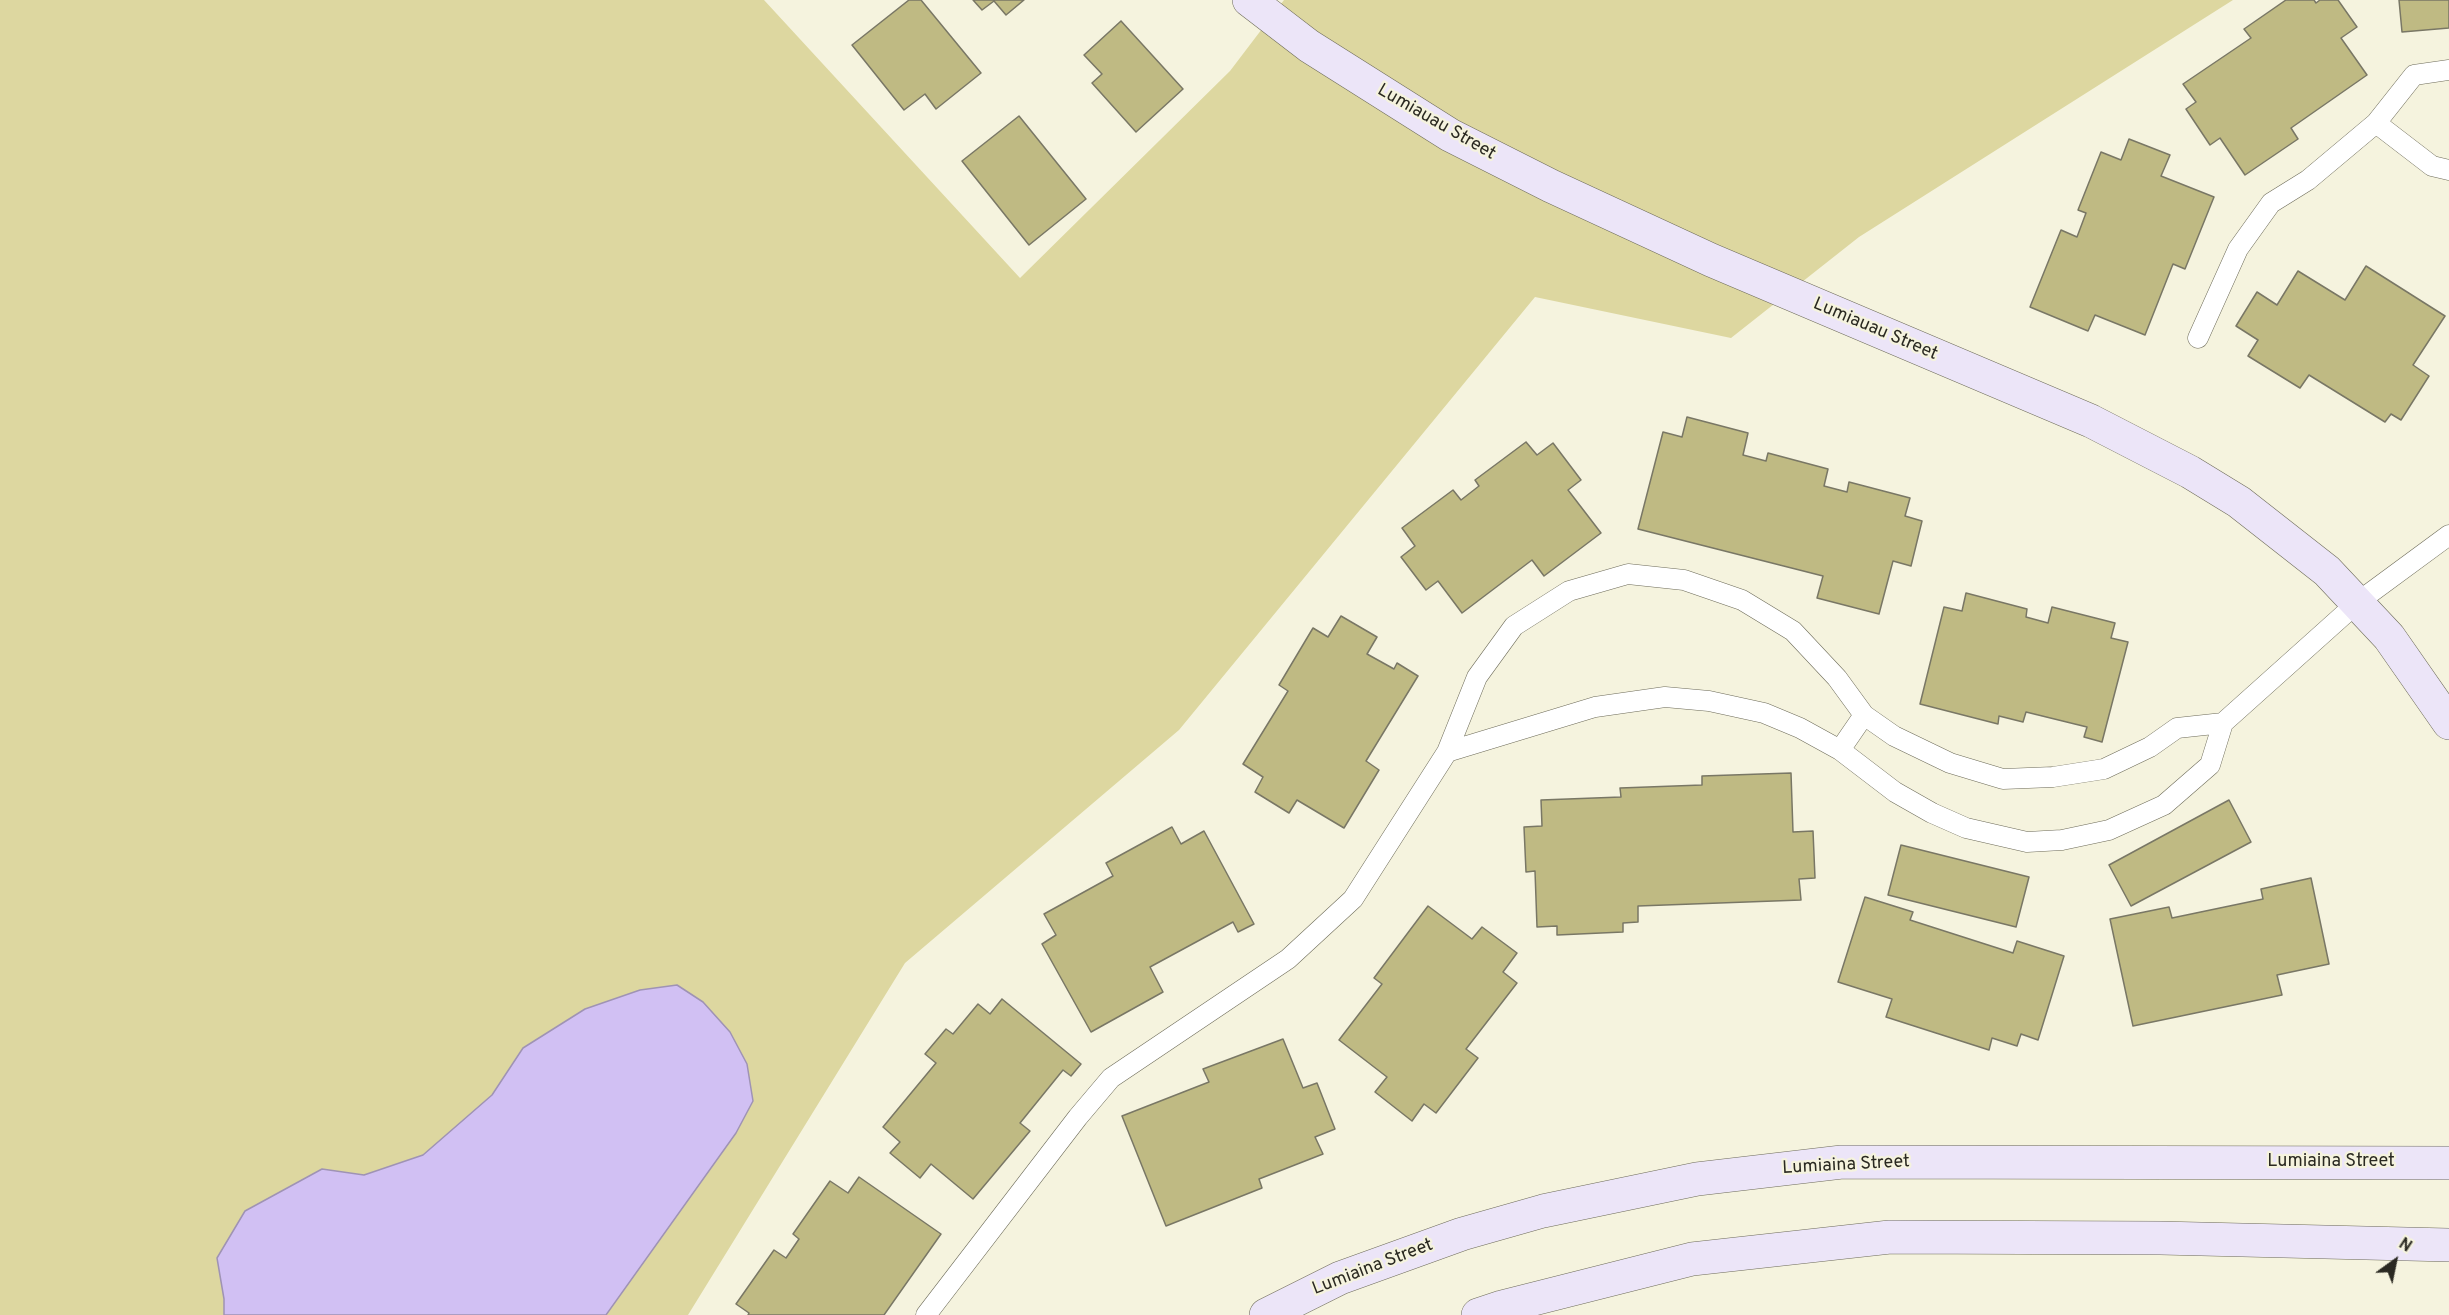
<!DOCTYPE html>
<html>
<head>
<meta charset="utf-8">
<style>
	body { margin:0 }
	#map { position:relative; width:2449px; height:1315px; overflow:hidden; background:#f5f3de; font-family:Overpass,sans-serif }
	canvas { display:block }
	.north { position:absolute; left:2365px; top:1231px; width:60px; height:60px; -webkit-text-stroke:4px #f5f3de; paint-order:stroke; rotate:33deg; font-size:16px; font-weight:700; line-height:24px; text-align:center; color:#2a2921 }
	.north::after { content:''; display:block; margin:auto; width:21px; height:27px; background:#2a2921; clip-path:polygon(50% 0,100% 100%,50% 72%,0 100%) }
</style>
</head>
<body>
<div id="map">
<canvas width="2449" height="1315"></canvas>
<div class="north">N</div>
</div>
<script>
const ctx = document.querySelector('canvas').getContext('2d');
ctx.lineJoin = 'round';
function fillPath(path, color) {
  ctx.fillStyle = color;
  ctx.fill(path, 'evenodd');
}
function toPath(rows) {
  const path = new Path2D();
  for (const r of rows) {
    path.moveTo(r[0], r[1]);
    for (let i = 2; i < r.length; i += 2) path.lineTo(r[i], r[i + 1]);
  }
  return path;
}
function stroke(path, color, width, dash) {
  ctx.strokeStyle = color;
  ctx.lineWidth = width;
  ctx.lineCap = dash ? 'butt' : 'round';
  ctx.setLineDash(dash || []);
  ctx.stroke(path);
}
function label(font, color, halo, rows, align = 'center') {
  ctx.font = font + ' Overpass,sans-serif';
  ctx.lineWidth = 4.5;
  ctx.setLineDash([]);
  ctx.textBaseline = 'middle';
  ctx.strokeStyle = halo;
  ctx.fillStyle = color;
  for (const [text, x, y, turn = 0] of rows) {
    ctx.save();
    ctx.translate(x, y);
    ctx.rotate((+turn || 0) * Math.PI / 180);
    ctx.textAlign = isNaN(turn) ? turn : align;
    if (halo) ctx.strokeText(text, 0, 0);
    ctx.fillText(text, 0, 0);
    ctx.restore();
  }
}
fillPath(toPath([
	[0,0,764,0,1020,278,1230,71,1284,0,2233,0,1859,237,1731,338,1535,297,1179,730,905,963,688,1315,0,1315]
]), '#ddd7a0');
const water = toPath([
	[677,985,703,1002,730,1032,747,1064,753,1101,736,1133,606,1315,224,1315,224,1299,217,1258,245,1211,322,1169,364,1175,423,1155,492,1095,523,1048,585,1009,640,990,677,985]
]);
fillPath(water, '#d1c0f3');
stroke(water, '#9f93b4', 1.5);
const building = toPath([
	[909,0,921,0,981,73,936,109,925,94,904,110,852,45,909,0],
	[973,0,1024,0,1006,15,994,1,982,10,973,0],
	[2286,0,2314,0,2316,3,2320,0,2338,0,2357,27,2341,38,2367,75,2291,128,2298,139,2245,175,2220,138,2210,145,2186,109,2196,102,2183,84,2251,38,2244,29,2286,0],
	[2399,0,2449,0,2449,28,2402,32,2399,0],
	[1121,21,1183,89,1136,132,1092,83,1102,74,1084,55,1121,21],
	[1019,116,1086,199,1029,245,962,161,1019,116],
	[2129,139,2170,155,2161,176,2214,197,2185,269,2173,264,2145,335,2095,315,2088,331,2030,307,2061,230,2077,237,2086,213,2078,210,2101,152,2121,160,2129,139],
	[2366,266,2445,316,2413,365,2429,376,2401,420,2391,414,2385,422,2309,375,2300,388,2248,356,2258,340,2236,326,2257,292,2277,305,2298,271,2345,300,2366,266],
	[1687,417,1748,433,1743,455,1766,461,1768,453,1828,469,1824,486,1847,492,1849,482,1910,498,1905,516,1922,521,1911,566,1893,561,1879,614,1817,598,1823,576,1638,529,1663,432,1682,437,1687,417],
	[1526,442,1537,455,1553,443,1581,480,1568,490,1601,533,1544,576,1532,560,1462,613,1438,581,1426,590,1401,557,1415,546,1402,528,1453,490,1461,500,1479,486,1475,480,1526,442],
	[1966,593,2027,609,2026,617,2048,623,2052,607,2115,623,2111,638,2128,642,2102,742,2084,737,2087,727,2026,712,2023,722,1999,716,1998,724,1920,704,1944,607,1962,611,1966,593],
	[1341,616,1377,637,1367,654,1394,669,1397,663,1418,676,1366,761,1379,770,1344,828,1297,800,1289,813,1255,792,1263,777,1243,764,1288,691,1279,685,1313,628,1328,637,1341,616],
	[1791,773,1793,832,1813,831,1815,878,1799,879,1801,900,1638,906,1638,922,1623,923,1623,932,1557,935,1557,926,1537,927,1535,871,1526,872,1524,827,1542,826,1541,800,1621,797,1620,788,1702,785,1702,776,1791,773],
	[2229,800,2251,842,2131,906,2109,865,2229,800],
	[1172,827,1181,844,1204,831,1254,924,1238,932,1233,922,1150,967,1163,992,1091,1032,1042,944,1056,935,1044,914,1113,876,1106,863,1172,827],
	[1901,845,2029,877,2016,927,1888,895,1901,845],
	[2311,878,2329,964,2277,975,2282,995,2133,1026,2110,919,2169,907,2172,918,2263,899,2261,889,2311,878],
	[1865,897,1913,912,1910,920,2013,953,2017,941,2064,956,2038,1040,2021,1034,2017,1046,1992,1038,1989,1050,1886,1017,1892,999,1838,982,1865,897],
	[1428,906,1472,939,1482,927,1517,953,1503,972,1517,983,1466,1049,1478,1058,1436,1113,1424,1104,1412,1121,1375,1092,1387,1077,1339,1040,1382,984,1374,978,1428,906],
	[1002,999,1081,1064,1071,1076,1063,1070,1020,1123,1030,1131,973,1199,931,1164,920,1178,890,1153,900,1142,883,1127,936,1063,925,1054,946,1029,953,1034,978,1004,990,1014,1002,999],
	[1283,1039,1303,1088,1317,1083,1335,1129,1315,1137,1323,1154,1259,1179,1262,1188,1166,1226,1122,1116,1209,1082,1203,1069,1283,1039],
	[859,1177,941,1234,884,1315,748,1315,749,1313,736,1304,774,1250,786,1258,799,1239,793,1234,830,1181,848,1193,859,1177]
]);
fillPath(building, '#bfba83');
stroke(building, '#797765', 1.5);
const lane = toPath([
	[2376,123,2432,166,2449,170],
	[2198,338,2238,249,2271,203,2308,180,2376,123,2414,75,2449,70],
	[1840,750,1864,715],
	[1447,752,1477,677,1514,626,1569,591,1628,574,1684,580,1742,600,1793,631,1837,678,1864,715,1894,736,1950,763,2003,779,2053,777,2104,769,2150,747,2177,728,2223,723],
	[926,1315,1078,1117,1111,1078,1288,959,1353,899,1447,752,1595,707,1665,697,1709,701,1764,713,1800,728,1840,750,1895,792,1932,813,1966,828,2027,842,2062,840,2109,830,2164,805,2210,765,2223,723,2358,602,2449,535]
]);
const secondary = toPath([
	[1249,0,1309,46,1450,135,1551,186,1711,260,2091,421,2190,472,2239,502,2327,571,2389,637,2449,723],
	[1266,1315,1340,1278,1462,1234,1543,1211,1697,1179,1842,1162,2449,1163],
	[1478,1315,1502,1307,1692,1259,1890,1237,2160,1238,2449,1245]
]);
stroke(lane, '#6d6b59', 21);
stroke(secondary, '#6d6b59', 34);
stroke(lane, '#fff', 20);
stroke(secondary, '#ece5f8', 33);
label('18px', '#2a2921', '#f5f3de', [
	["Lumiauau Street",1436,123,30],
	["Lumiauau Street",1875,330,23],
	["Lumiaina Street",2331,1162],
	["Lumiaina Street",1846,1166,-3],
	["Lumiaina Street",1373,1268,-21]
]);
</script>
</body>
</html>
